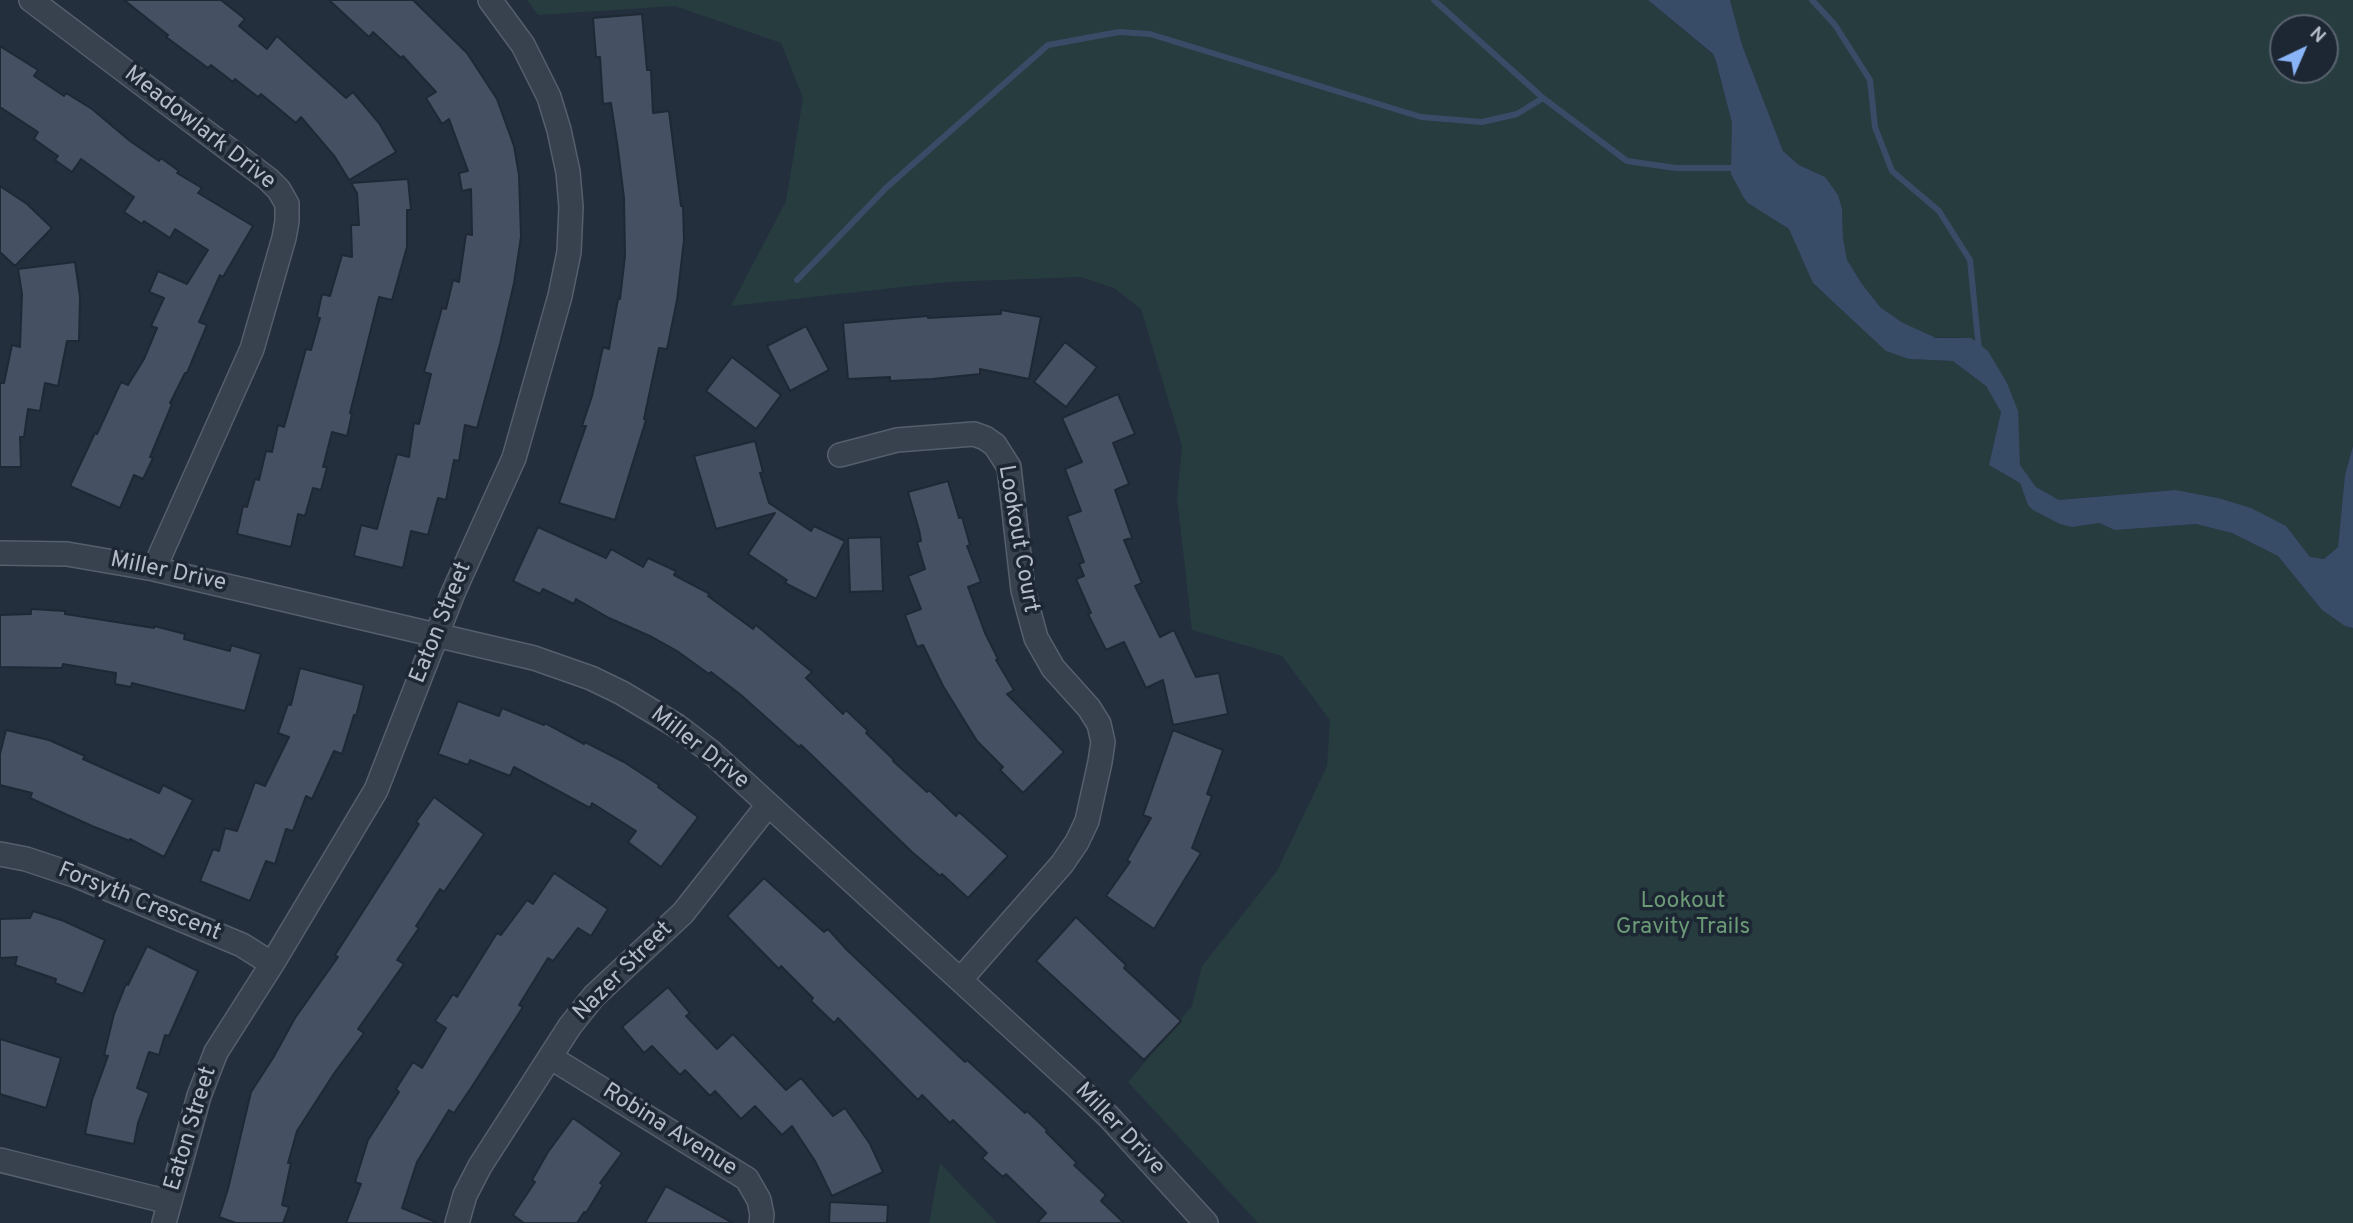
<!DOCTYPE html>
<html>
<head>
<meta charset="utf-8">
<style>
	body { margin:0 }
	#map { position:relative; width:2353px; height:1223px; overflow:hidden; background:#242f3e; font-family:Overpass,sans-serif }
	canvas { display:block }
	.north { position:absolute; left:2269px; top:14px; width:70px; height:70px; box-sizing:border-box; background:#1d2633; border:2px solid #59626f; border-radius:50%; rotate:44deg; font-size:19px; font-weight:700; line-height:28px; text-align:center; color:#b4bcc9 }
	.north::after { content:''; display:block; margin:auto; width:24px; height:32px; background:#8ab4f8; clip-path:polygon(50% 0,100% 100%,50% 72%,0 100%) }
</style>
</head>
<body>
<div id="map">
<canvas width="2353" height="1223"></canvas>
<div class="north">N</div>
</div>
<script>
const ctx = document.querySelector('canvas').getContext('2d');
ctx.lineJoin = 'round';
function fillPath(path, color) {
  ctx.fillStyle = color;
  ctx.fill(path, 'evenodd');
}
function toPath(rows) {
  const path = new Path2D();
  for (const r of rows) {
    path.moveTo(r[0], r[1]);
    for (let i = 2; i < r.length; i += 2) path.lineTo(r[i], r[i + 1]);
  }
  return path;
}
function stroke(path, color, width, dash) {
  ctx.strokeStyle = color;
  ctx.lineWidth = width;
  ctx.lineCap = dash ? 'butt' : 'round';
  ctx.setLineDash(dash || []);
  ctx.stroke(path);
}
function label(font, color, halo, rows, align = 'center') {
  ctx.font = font + ' Overpass,sans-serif';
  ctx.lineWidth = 7;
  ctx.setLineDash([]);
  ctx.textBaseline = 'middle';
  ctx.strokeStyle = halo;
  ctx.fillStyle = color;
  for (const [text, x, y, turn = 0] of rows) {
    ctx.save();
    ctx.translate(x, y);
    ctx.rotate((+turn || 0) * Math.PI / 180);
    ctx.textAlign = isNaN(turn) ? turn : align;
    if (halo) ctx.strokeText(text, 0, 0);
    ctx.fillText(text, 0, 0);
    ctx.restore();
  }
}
fillPath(toPath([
	[527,0,1648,0,1713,55,1716,61,1732,123,1744,198,1791,231,1817,288,1909,359,1953,361,1986,386,2001,412,1989,465,2020,483,2028,505,2072,527,2099,523,2115,530,2196,524,2232,533,2278,556,2322,610,2345,626,2353,628,2353,1223,1258,1223,1128,1082,1192,1006,1202,966,1277,871,1327,766,1330,720,1282,656,1192,630,1177,497,1182,446,1141,309,1114,288,1081,277,948,282,731,306,786,201,803,98,781,43,675,6,538,15],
	[1730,0,2353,0,2353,445,2345,475,2338,547,2324,559,2310,557,2286,526,2218,498,2174,490,2059,500,2036,487,2020,465,2019,451,1971,338,1928,337,1903,323,1880,307,1862,284,1847,260,1843,238,1842,209,1825,177,1799,165,1783,151,1742,45],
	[2283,28,2325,28,2325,70,2283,70],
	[940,1163,997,1223,929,1223]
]), '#263c3f');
fillPath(toPath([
	[1648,0,1730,0,1742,45,1783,151,1799,165,1825,177,1838,195,1842,209,1843,238,1847,260,1862,284,1880,307,1903,323,1936,338,1971,338,1988,351,2007,383,2018,411,2020,465,2036,487,2059,500,2175,490,2218,498,2251,508,2286,526,2310,557,2324,559,2338,547,2345,475,2353,446,2353,628,2345,626,2322,610,2278,556,2232,533,2196,524,2115,530,2099,523,2072,527,2060,524,2033,510,2028,505,2020,483,1989,465,2001,412,1986,386,1953,361,1909,359,1886,351,1813,283,1789,229,1748,203,1744,198,1731,174,1732,123,1716,61,1713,54]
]), '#394c67');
stroke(toPath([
	[1434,0,1543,98,1627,161,1676,168,1737,168],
	[1812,0,1835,25,1870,80,1875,127,1892,171,1939,211,1970,260,1979,350],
	[797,280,887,187,1048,45,1119,32,1150,34,1421,117,1482,122,1517,114,1543,98]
]), '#394c67', 6);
const building = toPath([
	[124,0,221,0,245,19,239,26,267,49,277,36,346,98,353,92,379,123,396,152,349,180,335,157,301,117,296,123,261,94,258,97,235,79,233,82,211,65,208,68,166,37,168,35,124,0],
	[329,0,413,0,467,53,497,99,514,146,519,175,521,237,514,283,500,344,477,428,465,425,459,461,454,460,446,500,438,498,428,535,411,531,403,568,354,556,361,525,377,529,397,454,409,457,414,423,419,424,431,374,424,372,442,308,446,309,453,280,459,282,466,234,472,235,471,189,462,191,459,173,468,171,449,119,442,124,426,98,436,92,403,56,401,58,373,32,369,37,329,0],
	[642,14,647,70,651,70,653,113,669,111,681,206,683,206,684,240,677,300,667,349,659,348,644,419,646,420,615,520,559,503,586,426,582,426,592,396,603,347,609,349,618,299,620,299,625,256,624,198,618,149,611,103,603,104,600,57,596,57,593,18,642,14],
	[0,46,38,70,34,76,64,96,66,93,92,109,130,141,159,161,161,158,179,171,177,173,202,188,198,193,253,226,223,277,220,275,199,322,207,325,187,373,185,373,170,403,172,404,150,457,153,458,143,479,134,475,120,508,70,486,95,433,97,434,121,382,128,385,144,359,157,328,151,326,164,298,149,292,158,271,187,284,208,250,175,229,170,238,144,221,142,224,124,212,134,197,81,159,72,172,55,160,58,156,34,139,38,132,0,107,0,46],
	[408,179,411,210,407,210,407,247,392,300,379,297,350,413,352,414,347,436,332,432,323,467,327,467,321,490,313,488,305,516,298,514,291,547,237,534,243,506,247,507,255,479,259,480,266,451,272,452,278,425,284,427,306,349,311,350,320,318,317,317,322,294,330,296,342,255,352,257,351,225,359,225,357,193,351,183,408,179],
	[0,186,27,204,52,228,15,266,0,252,0,186],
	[75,262,80,297,79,341,67,341,58,386,45,383,40,411,28,409,24,437,20,437,21,467,0,467,0,383,4,383,12,345,20,347,22,294,18,269,75,262],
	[1001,310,1041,317,1029,379,980,369,980,374,932,379,890,381,890,377,848,379,843,323,928,316,928,318,1001,314,1001,310],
	[806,326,829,370,790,391,767,346,806,326],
	[1065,342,1097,367,1066,407,1034,382,1065,342],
	[732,357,781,395,756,429,706,391,732,357],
	[1118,394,1135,434,1113,443,1129,484,1115,490,1132,538,1124,540,1142,583,1135,586,1160,637,1174,630,1196,677,1219,673,1228,714,1173,725,1163,680,1146,688,1124,642,1106,650,1088,614,1091,613,1076,579,1084,576,1079,564,1084,562,1067,516,1081,511,1065,469,1082,462,1062,418,1118,394],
	[755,441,763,472,760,473,769,503,811,531,814,526,845,541,816,599,785,583,787,580,748,554,775,513,716,529,694,456,755,441],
	[948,481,959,518,962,517,970,545,967,546,981,582,968,587,985,633,998,659,996,660,1014,690,1007,694,1064,752,1023,793,1000,770,1003,767,977,741,943,686,923,645,917,647,905,615,921,609,908,576,925,569,917,542,921,541,919,530,908,492,948,481],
	[538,527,606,558,611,549,643,567,648,558,676,571,674,575,710,594,708,596,753,629,756,625,812,672,806,678,843,714,846,710,868,731,866,733,894,760,893,761,927,792,929,790,956,816,959,812,1008,856,968,898,942,874,940,876,912,852,801,745,799,747,741,695,711,672,709,674,677,651,652,637,609,618,576,599,574,604,543,589,540,594,513,581,538,527],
	[881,537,883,591,850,592,848,538,881,537],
	[31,609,65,611,65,614,154,628,154,626,185,634,184,639,230,651,231,645,261,654,245,711,132,683,131,687,115,684,116,673,63,664,62,668,0,667,0,615,31,614,31,609],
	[300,668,364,685,356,716,354,715,342,754,334,751,312,799,306,796,293,831,286,829,275,864,266,861,250,901,200,881,213,849,219,851,225,828,237,831,255,782,265,786,289,737,278,733,288,704,291,705,300,668],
	[458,701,499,716,502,708,544,725,545,723,584,744,585,742,624,762,659,785,658,787,698,817,661,867,628,842,636,831,592,803,590,808,514,767,510,776,470,760,468,765,438,754,458,701],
	[6,730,49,740,85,756,83,759,159,793,163,785,193,800,164,857,130,839,130,841,92,826,30,798,32,793,0,785,0,754,6,730],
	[1173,730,1223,750,1207,794,1212,796,1192,848,1201,853,1154,929,1106,896,1130,862,1127,860,1151,818,1143,815,1173,730],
	[434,797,484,834,444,892,440,889,416,926,419,928,397,960,404,964,358,1029,364,1033,335,1072,297,1131,288,1163,291,1163,282,1205,289,1207,283,1223,236,1223,219,1217,228,1189,251,1092,273,1058,295,1018,338,957,335,955,419,824,416,822,434,797],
	[554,873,608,909,591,936,578,928,553,961,548,958,519,1005,523,1007,471,1088,454,1113,449,1110,417,1162,402,1208,438,1223,346,1223,361,1184,355,1182,368,1140,399,1092,396,1089,413,1062,422,1068,446,1028,435,1021,453,994,457,997,497,933,501,935,527,900,533,904,554,873],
	[764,878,824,932,828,929,847,950,965,1062,967,1060,1025,1113,1027,1111,1047,1130,1046,1132,1077,1163,1074,1165,1106,1195,1101,1201,1124,1223,1037,1223,1046,1213,1006,1174,1003,1177,982,1158,987,1153,953,1120,950,1123,922,1095,918,1100,838,1018,834,1023,811,1001,813,998,781,966,779,969,727,916,764,878],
	[33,911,64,921,105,940,83,994,55,983,56,979,15,965,17,957,0,958,0,919,30,918,33,911],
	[1076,917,1126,965,1124,968,1181,1021,1144,1060,1036,961,1076,917],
	[147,946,198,971,169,1036,165,1035,159,1055,149,1052,137,1088,149,1093,138,1123,134,1144,85,1134,92,1100,108,1056,104,1055,114,1014,126,984,128,985,147,946],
	[668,987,690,1013,686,1016,717,1049,733,1034,786,1090,801,1078,833,1116,845,1108,870,1144,883,1172,832,1196,815,1161,792,1126,782,1135,755,1106,741,1119,715,1091,710,1096,685,1070,680,1075,652,1046,644,1053,622,1027,668,987],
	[0,1039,61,1058,46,1108,0,1094,0,1039],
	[573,1118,622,1153,600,1183,603,1185,586,1213,584,1212,577,1223,524,1223,513,1215,535,1182,532,1180,548,1152,573,1118],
	[666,1186,733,1223,645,1223,666,1186],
	[830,1202,888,1205,887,1223,829,1223,830,1202]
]);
fillPath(building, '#455162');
stroke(building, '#1f2835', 2);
const minor = toPath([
	[31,0,268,179,279,190,287,204,287,221,284,238,252,349,154,569],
	[840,455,897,440,974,434,985,438,995,445,1009,467,1023,590,1036,638,1053,668,1089,708,1099,724,1103,742,1100,762,1087,821,1077,842,1062,864,961,979],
	[0,553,67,554,154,569,534,658,591,678,622,693,677,726,711,752,1075,1085,1109,1117,1206,1223],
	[0,854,26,859,77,876,242,945,272,964],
	[550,1057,747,1179,759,1200,762,1215,761,1223],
	[0,1160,169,1202],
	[164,1223,199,1096,216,1052,272,964,376,790,453,593,514,458,560,296,569,252,571,207,568,172,559,130,549,97,523,45,490,0],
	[457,1223,465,1195,480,1166,570,1026,594,996,683,913,768,805]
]);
stroke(minor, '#565f6c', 26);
stroke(minor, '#38414e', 23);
label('23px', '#b4bcc9', '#1d2633', [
	["Meadowlark Drive",199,129,38],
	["Lookout Court",1017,539,80],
	["Miller Drive",168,573,12],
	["Eaton Street",442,623,-68],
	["Miller Drive",699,749,38],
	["Forsyth Crescent",139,903,22],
	["Nazer Street",624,972,-45],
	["Eaton Street",192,1129,-73],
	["Miller Drive",1119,1130,46],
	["Robina Avenue",669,1131,32]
]);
label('23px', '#6b9a76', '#1d2633', [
	["Lookout",1683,902],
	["Gravity Trails",1683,928]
]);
</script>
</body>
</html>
